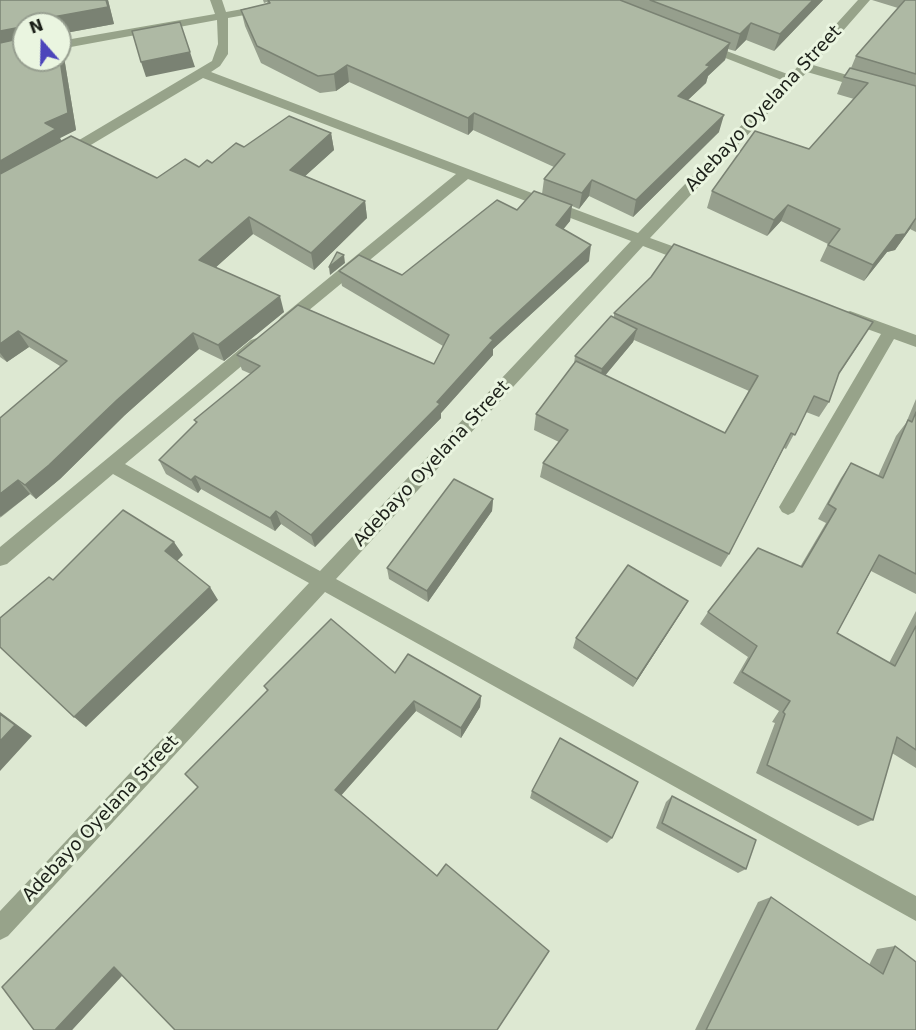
<!DOCTYPE html>
<html>
<head>
<meta charset="utf-8">
<style>
	body { margin:0 }
	#map { position:relative; width:916px; height:1030px; overflow:hidden; background:#dde8d2; font-family:"DejaVu Sans",sans-serif }
	canvas { display:block }
	.north { position:absolute; left:12px; top:12px; width:60px; height:60px; box-sizing:border-box; background:#eaf5e0; border:2px solid #979f90; border-radius:50%; rotate:340deg; font-size:16px; font-weight:700; line-height:24px; text-align:center; color:#1b1f18 }
	.north::after { content:''; display:block; margin:auto; width:21px; height:27px; background:#4c45bb; clip-path:polygon(50% 0,100% 100%,50% 72%,0 100%) }
</style>
</head>
<body>
<div id="map">
<canvas width="916" height="1030"></canvas>
<div class="north">N</div>
</div>
<script>
const ctx = document.querySelector('canvas').getContext('2d');
ctx.lineJoin = 'round';
function toPath(rows) {
  const path = new Path2D();
  for (const r of rows) {
    path.moveTo(r[0], r[1]);
    for (let i = 2; i < r.length; i += 2) path.lineTo(r[i], r[i + 1]);
  }
  return path;
}
function fillPath(path, color) {
  ctx.fillStyle = color;
  ctx.fill(path, 'evenodd');
}
function stroke(path, color, width, dash) {
  ctx.strokeStyle = color;
  ctx.lineWidth = width;
  ctx.lineCap = dash ? 'butt' : 'round';
  ctx.setLineDash(dash || []);
  ctx.stroke(path);
}
function label(font, color, halo, rows, align = 'center') {
  ctx.font = font + ' "DejaVu Sans",sans-serif';
  ctx.lineWidth = 6;
  ctx.setLineDash([]);
  ctx.textBaseline = 'middle';
  ctx.strokeStyle = halo;
  ctx.fillStyle = color;
  for (const [text, x, y, turn = 0] of rows) {
    ctx.save();
    ctx.translate(x, y);
    ctx.rotate((+turn || 0) * Math.PI / 180);
    ctx.textAlign = isNaN(turn) ? turn : align;
    if (halo) ctx.strokeText(text, 0, 0);
    ctx.fillText(text, 0, 0);
    ctx.restore();
  }
}
fillPath(toPath([
	[210,0,222,0,226,12,292,0,317,0,311,3,228,18,228,54,220,66,211,72,638,233,784,81,700,48,700,44,708,44,790,75,858,0,870,0,813,65,871,82,871,88,863,88,807,72,650,238,697,255,699,259,697,263,687,263,643,246,336,579,916,896,916,921,325,592,8,936,0,940,0,911,309,583,113,474,7,564,0,566,0,547,251,340,257,338,265,344,263,348,125,464,320,571,631,241,468,179,291,325,281,325,278,321,281,317,456,174,203,78,69,158,59,158,59,152,212,61,218,44,217,20,60,49,60,41,215,14,210,0],
	[850,311,916,335,916,347,894,339,794,512,788,515,782,512,779,507,782,502,881,334,845,321,842,317,845,313,850,311]
]), '#97a38a');
fillPath(toPath([
	[0,0,108,0,114,24,60,34,61,39,24,24,60,60,60,44,63,51,76,130,60,138,61,141,157,178,199,167,212,163,244,147,331,133,334,150,305,176,365,201,367,218,314,270,253,234,215,268,284,312,224,361,199,349,125,415,60,479,36,499,30,494,0,518,60,366,29,347,7,362,0,357],
	[263,0,823,0,774,51,746,40,735,51,728,49,725,60,708,76,706,83,688,100,719,132,633,217,589,196,579,209,572,206,570,221,563,229,589,261,493,349,493,355,441,413,441,418,315,547,281,524,275,531,201,489,198,493,166,474,159,460,196,423,194,420,251,374,242,370,237,355,434,364,443,346,342,286,339,271,402,275,517,210,542,194,544,179,554,167,473,130,468,135,349,82,336,91,320,93,261,63,245,26,241,10,268,4,267,2,264,3],
	[872,0,916,0,916,232,910,229,895,250,887,252,864,281,820,261,828,244,781,221,767,236,707,208,712,191,809,149,854,99,837,94,844,77,851,68,856,56,898,8],
	[614,313,863,338,838,376,829,402,819,417,806,412,786,449,784,448,729,554,721,567,540,477,543,463,559,442,534,430,536,414,574,364,575,356,614,317],
	[634,340,749,391,725,433,605,375,633,342],
	[916,399,916,594,871,571,837,633,889,663,916,611,916,768,892,753,873,820,858,826,756,773,775,723,772,722,779,711,733,683,748,657,700,624,708,612,800,567,826,523,818,519,841,478,851,463,878,476,896,436,906,423],
	[493,499,492,511,428,602,389,579,387,568],
	[682,611,633,687,573,648,576,638],
	[395,673,481,696,480,707,461,738,416,711,341,795,437,876,549,951,122,976,72,1030,34,1030,198,787,267,691,264,686],
	[532,791,612,838,607,843,530,798],
	[672,796,746,869,738,873,656,828,666,802],
	[771,897,869,965,877,949,895,946,916,1030,695,1030,758,902]
]), '#969f8d');
fillPath(toPath([
	[106,0,108,0,114,24,60,34,61,39,60,39,60,24,51,24,53,17],
	[813,0,823,0,774,51,780,34],
	[751,23,746,40,735,51,740,34],
	[16,28,24,46,0,50,0,31],
	[730,43,725,60,708,76,706,83,674,113,678,96,706,65],
	[60,44,63,51,76,130,60,138,64,146,0,183,0,161,45,123,60,60],
	[190,52,195,67,146,77,141,62],
	[347,65,349,82,336,91,334,74],
	[474,113,473,130,468,135,468,118],
	[724,115,719,132,633,217,636,200],
	[331,133,334,150,293,187,290,170],
	[592,180,589,196,579,209,582,193],
	[365,201,367,218,314,270,311,253],
	[572,205,570,221,554,241,556,225],
	[788,205,781,221,767,236,774,220],
	[249,217,253,234,205,277,199,260],
	[916,218,910,229,895,250,887,252,864,281,873,265,896,235],
	[591,245,589,261,493,349,493,355,441,413,441,418,315,547,311,535,437,402,490,338],
	[344,255,345,263,330,275,329,267],
	[280,296,284,312,224,361,218,345],
	[637,329,633,342,599,383,602,369],
	[18,331,29,347,7,362,0,353,0,344],
	[193,333,199,349,125,415,60,479,36,499,25,485,117,400],
	[195,476,201,489,198,493,191,480],
	[18,480,30,494,0,517,0,494],
	[493,499,492,511,428,602,427,591],
	[276,511,281,524,275,531,270,518],
	[174,542,183,555,174,564,165,551],
	[210,587,218,600,86,727,74,717],
	[688,601,682,611,633,687,637,679],
	[481,696,480,707,461,738,461,728],
	[414,701,416,711,339,798,335,790],
	[0,712,32,736,0,771],
	[114,967,128,969,72,1030,55,1030]
]), '#7a8273');
const building = toPath([
	[0,0,106,0,108,7,53,17,54,21,51,24,24,24,24,60,60,60,68,113,45,123,56,129,0,161,0,43,18,39,16,28,0,31,0,0],
	[268,0,620,0,730,43,706,65,710,66,678,96,724,115,636,200,592,180,582,193,544,179,565,154,474,113,468,118,347,65,334,74,318,76,257,46,241,10,270,3,268,0],
	[650,0,813,0,780,34,751,23,740,34,650,0],
	[905,0,916,0,916,74,856,56,905,0],
	[180,22,190,52,141,62,132,31,180,22],
	[850,68,916,86,916,218,905,234,896,235,873,265,828,245,840,229,788,205,774,220,712,191,755,131,809,149,868,83,844,77,850,68],
	[289,116,331,133,290,170,365,201,311,253,249,217,199,260,280,296,218,345,193,333,117,400,49,465,25,485,18,480,0,494,0,418,67,361,18,331,0,344,0,174,71,136,157,178,185,159,199,167,207,160,212,163,236,143,244,147,289,116],
	[534,191,572,205,556,225,591,245,490,338,493,340,437,402,440,404,311,535,276,511,270,518,195,476,191,480,159,460,197,422,194,420,260,366,237,355,298,305,434,364,449,335,339,271,359,255,402,275,497,200,517,210,534,191],
	[674,244,873,322,839,373,829,402,814,396,795,435,791,433,729,554,543,463,568,430,536,414,576,361,725,433,758,376,614,313,651,277,674,244],
	[337,252,344,255,329,267,337,252],
	[611,316,637,329,602,369,575,356,611,316],
	[916,412,916,574,879,555,837,633,895,666,916,626,916,750,897,737,873,820,767,765,785,714,783,712,790,701,742,672,757,646,708,612,758,548,802,567,836,509,828,504,851,463,883,478,908,420,912,422,916,412],
	[454,479,493,499,427,591,387,568,454,479],
	[123,510,174,542,165,551,210,587,74,717,0,647,0,618,49,577,53,580,123,510],
	[628,565,688,601,637,679,576,638,628,565],
	[331,619,395,673,408,654,481,696,461,728,414,701,335,790,437,876,446,864,549,951,497,1030,175,1030,114,967,55,1030,34,1030,2,987,198,787,185,774,268,690,264,686,331,619],
	[0,714,15,725,0,741,0,714],
	[560,738,638,782,612,838,532,791,560,738],
	[672,796,756,840,746,869,662,823,672,796],
	[771,897,883,974,895,946,916,962,916,1030,706,1030,771,897]
]);
fillPath(building, '#aeb9a4');
stroke(building, '#7a8273', 1.5);
label('18px', '#1b1f18', '#eaf5e0', [
	["Adebayo Oyelana Street",764,109,-47],
	["Adebayo Oyelana Street",432,464,-47],
	["Adebayo Oyelana Street",101,819,-47]
]);
</script>
</body>
</html>
